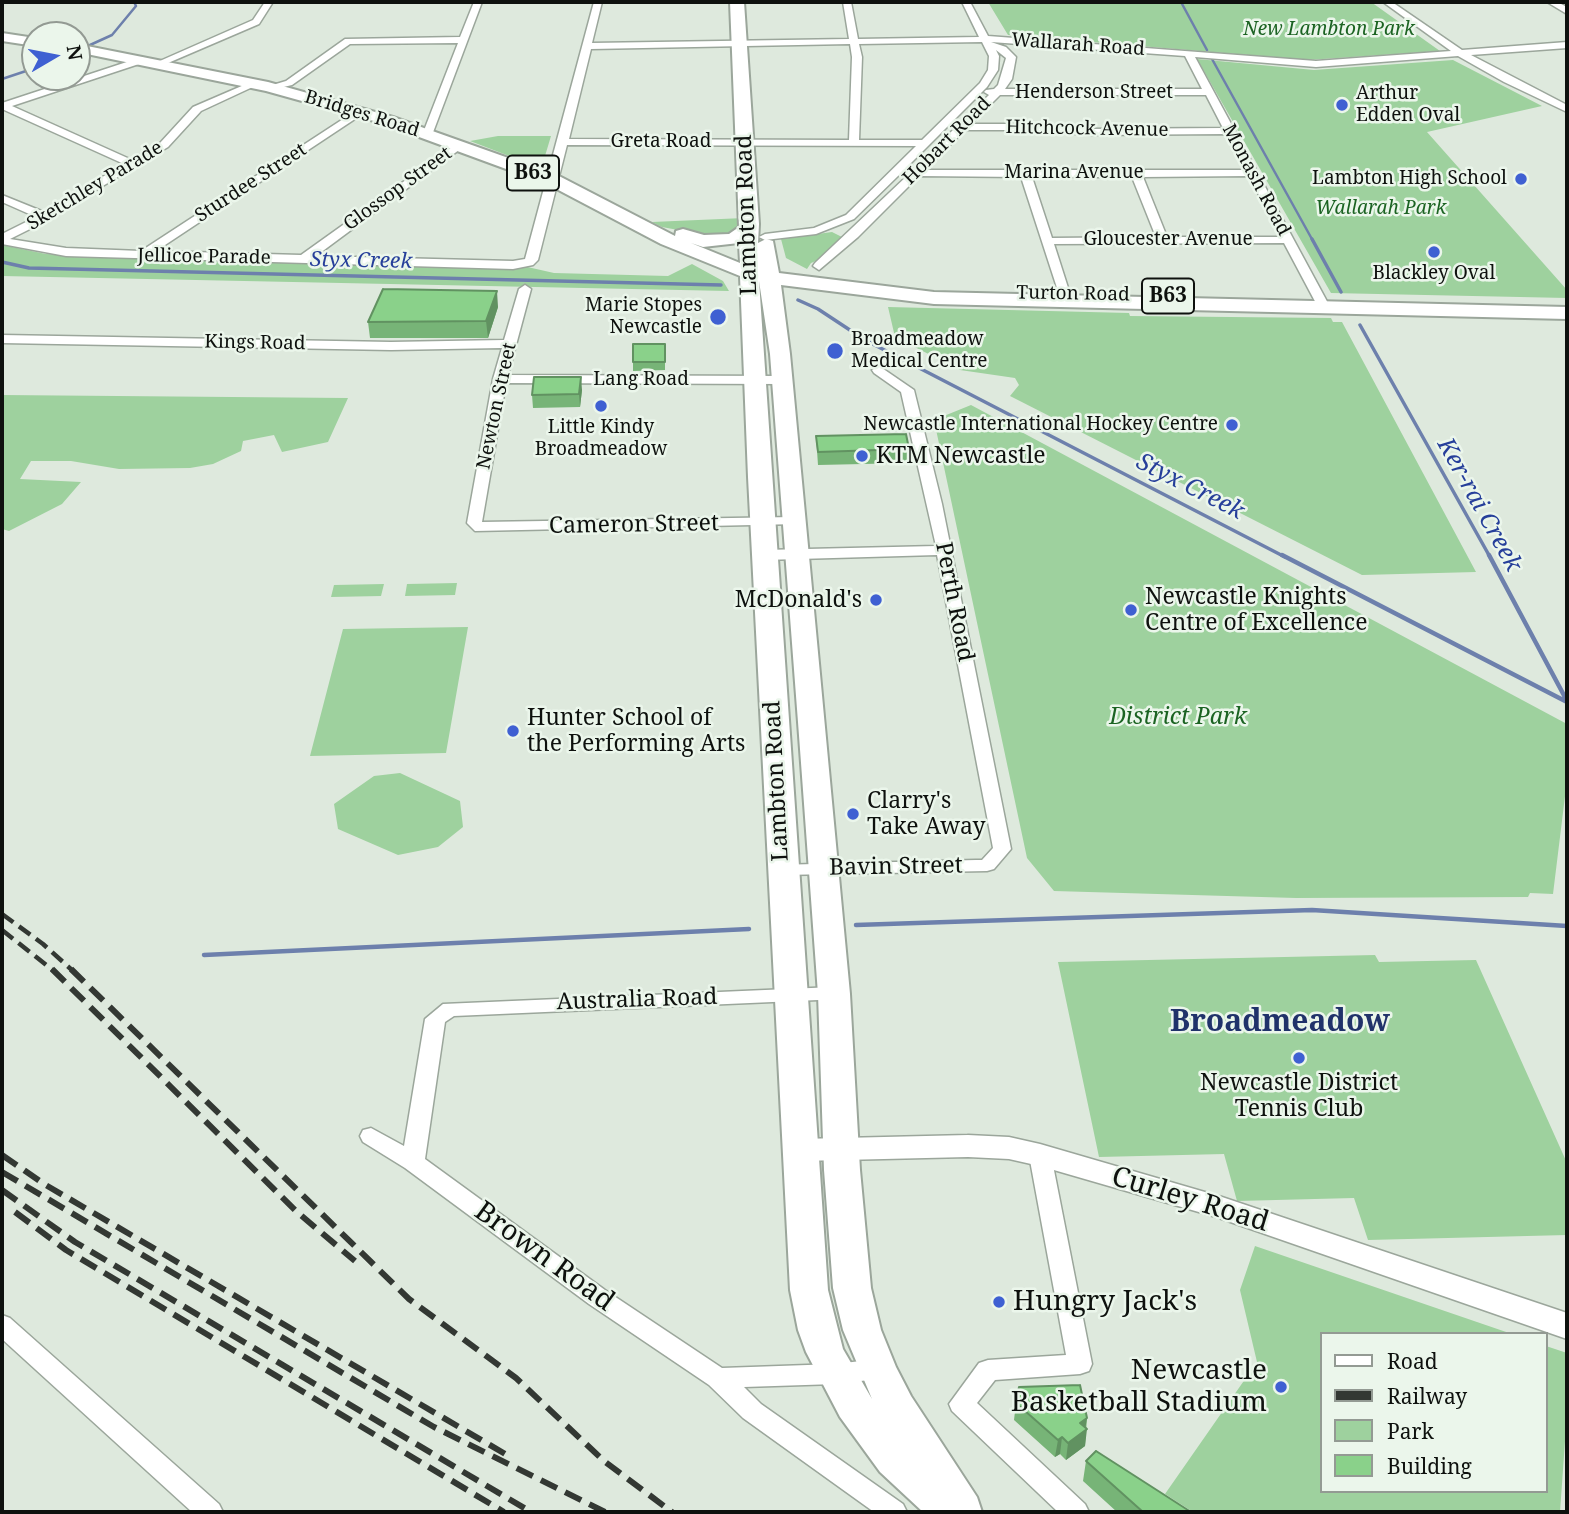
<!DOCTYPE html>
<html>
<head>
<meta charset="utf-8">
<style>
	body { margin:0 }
	#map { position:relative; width:1569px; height:1514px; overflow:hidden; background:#dee9dd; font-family:"Noto Serif",serif }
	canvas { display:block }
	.frame { position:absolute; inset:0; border:4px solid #0e110e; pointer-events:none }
	.legend { position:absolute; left:1320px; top:1332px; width:228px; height:161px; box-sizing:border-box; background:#ebf6eb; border:2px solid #939a93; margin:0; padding:9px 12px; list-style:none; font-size:21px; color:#0e110e }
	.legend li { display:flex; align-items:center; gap:14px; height:35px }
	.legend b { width:35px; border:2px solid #939a93 }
	.north { position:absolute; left:21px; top:21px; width:70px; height:70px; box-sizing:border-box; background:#ebf6eb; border:2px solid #939a93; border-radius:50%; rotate:80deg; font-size:19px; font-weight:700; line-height:28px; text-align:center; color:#0e110e }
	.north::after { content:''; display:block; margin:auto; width:24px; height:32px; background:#3f60d2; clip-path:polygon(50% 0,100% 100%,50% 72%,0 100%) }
</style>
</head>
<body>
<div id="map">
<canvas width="1569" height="1514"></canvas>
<div class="frame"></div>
<ul class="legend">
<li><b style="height:9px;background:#fff"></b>Road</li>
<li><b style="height:9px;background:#333833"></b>Railway</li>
<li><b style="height:19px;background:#9ed19e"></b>Park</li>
<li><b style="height:19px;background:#8ad18a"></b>Building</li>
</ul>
<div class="north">N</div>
</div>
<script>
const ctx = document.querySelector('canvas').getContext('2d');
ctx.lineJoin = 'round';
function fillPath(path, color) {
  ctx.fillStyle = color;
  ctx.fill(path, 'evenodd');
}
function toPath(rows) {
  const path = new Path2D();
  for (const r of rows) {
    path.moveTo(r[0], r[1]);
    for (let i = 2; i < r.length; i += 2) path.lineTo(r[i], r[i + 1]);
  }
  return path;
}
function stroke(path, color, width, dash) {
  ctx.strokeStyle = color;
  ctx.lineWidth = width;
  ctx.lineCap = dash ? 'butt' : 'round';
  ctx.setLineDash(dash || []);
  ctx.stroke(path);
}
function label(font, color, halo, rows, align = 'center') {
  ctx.font = font + ' "Noto Serif",serif';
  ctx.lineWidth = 5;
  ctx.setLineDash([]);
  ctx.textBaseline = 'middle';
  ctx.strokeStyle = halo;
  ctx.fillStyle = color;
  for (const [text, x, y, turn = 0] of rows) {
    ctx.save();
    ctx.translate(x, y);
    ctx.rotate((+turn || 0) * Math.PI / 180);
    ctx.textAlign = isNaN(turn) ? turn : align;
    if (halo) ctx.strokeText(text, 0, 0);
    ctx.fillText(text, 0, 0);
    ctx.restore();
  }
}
fillPath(toPath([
	[988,2,1371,2,1440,51,1308,60,1008,35],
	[1197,59,1314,70,1453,60,1542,106,1427,132,1567,290,1567,298,1331,293],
	[498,136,551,136,542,166,538,167,470,141],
	[744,218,746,224,732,233,705,235,662,227,652,222],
	[832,232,844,238,823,258,811,263,807,269,786,258,781,239],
	[2,245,46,254,523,266,554,273,668,276,692,264,723,281,729,291,2,276],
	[888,307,1129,313,1130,316,1331,318,1333,322,1342,322,1476,572,1362,575,1010,396,1019,385,1015,378,960,370,895,337],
	[2,395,347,398,348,398,328,442,282,452,274,435,243,441,241,451,213,464,190,468,119,469,71,461,31,461,20,479,81,482,62,504,9,531,2,529],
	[971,405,1567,724,1567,780,1553,894,1530,893,1528,897,1296,898,1054,891,1027,858,934,420],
	[457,583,455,595,405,596,407,584],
	[384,584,381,596,331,597,334,585],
	[468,627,446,753,310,756,343,629],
	[400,773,460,801,463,827,438,847,398,855,338,829,334,804,374,776],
	[1375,955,1379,962,1476,960,1567,1163,1567,1235,1368,1240,1354,1198,1237,1201,1224,1154,1099,1157,1058,962],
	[1255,1246,1512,1334,1322,1334,1322,1491,1546,1491,1546,1346,1567,1353,1567,1413,1560,1512,1193,1512,1165,1494,1257,1362,1240,1290]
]), '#9ed19e');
stroke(toPath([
	[1181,2,1207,50],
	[90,45,112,35,136,6,134,2],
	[1212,59,1313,241],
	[2,79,35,68]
]), '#6d80ac', 2.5);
stroke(toPath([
	[1312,239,1341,292],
	[2,262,29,268,721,285],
	[798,300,818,309,865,340,1285,557],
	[1360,325,1490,557]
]), '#6d80ac', 3.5);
stroke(toPath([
	[1282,555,1567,702],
	[1489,555,1567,701],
	[856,925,1312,910,1567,926],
	[204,955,749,929]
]), '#6d80ac', 4.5);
const minor = toPath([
	[265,2,273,2,259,24,161,66,153,64,253,20,265,2],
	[474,2,482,2,432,135,423,133,458,43,350,44,292,85,271,90,266,87,286,81,345,39,460,37,474,2],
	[594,2,602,2,592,43,849,39,843,2,851,2,858,39,979,37,962,2,970,2,988,36,1316,61,1451,51,1383,2,1392,2,1462,50,1567,42,1567,48,1471,55,1567,105,1567,112,1504,82,1458,56,1316,67,1195,57,1330,307,1324,311,1318,307,1284,243,1054,244,1070,294,1060,297,1021,177,919,176,858,237,819,270,813,266,815,263,908,175,899,175,854,219,816,234,765,240,759,237,765,234,814,228,846,215,916,146,567,145,538,260,533,265,513,269,66,256,2,244,2,234,36,217,2,202,2,195,44,212,124,164,2,109,2,103,142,57,147,60,145,62,12,106,132,160,160,143,193,107,251,82,259,84,201,111,168,147,34,227,10,239,66,248,141,251,360,108,364,109,364,113,156,251,301,255,459,142,463,143,463,147,316,256,513,261,525,259,594,2],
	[982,42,989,56,988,70,980,83,922,140,859,140,862,57,859,44,982,42],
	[991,42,1185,56,1202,89,1005,89,1012,79,1016,57,1006,47,991,42],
	[850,44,852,57,849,140,569,139,591,49,850,44],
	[996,50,1006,58,998,85,994,89,986,90,984,92,989,95,959,124,953,125,954,129,914,169,905,169,987,87,998,70,999,56,996,50],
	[1000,95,1206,95,1223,128,1088,129,1034,124,971,124,1000,95],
	[965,130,1034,130,1088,135,1226,134,1245,170,925,170,965,130],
	[1249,176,1281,237,1167,237,1143,177,1249,176],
	[1032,177,1132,177,1156,237,1052,238,1032,177],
	[1547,2,1557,2,1567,7,1567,14,1547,2],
	[525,285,531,289,508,375,782,376,789,380,782,384,506,383,482,522,794,517,799,518,801,521,799,524,475,531,467,523,493,379,502,348,391,350,2,343,2,335,391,342,504,340,519,289,525,285],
	[879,366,914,390,942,504,1011,849,994,869,987,871,782,875,773,869,775,865,976,860,982,860,993,848,937,555,764,560,756,555,764,550,936,546,901,392,874,373,872,370,879,366],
	[834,987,841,989,844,994,841,999,454,1016,445,1022,425,1159,605,1290,722,1368,836,1364,877,1359,886,1362,889,1369,886,1376,877,1379,836,1384,744,1387,761,1404,903,1504,907,1512,874,1512,743,1418,709,1385,589,1304,405,1168,363,1142,360,1136,363,1130,371,1128,404,1146,425,1019,443,1004,834,987],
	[1040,1147,1048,1149,1051,1155,1092,1364,1089,1371,1080,1374,995,1380,977,1403,1085,1504,1089,1512,1058,1512,952,1411,949,1404,979,1363,988,1360,1066,1355,1029,1155,1032,1149,1040,1147],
	[2,1315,10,1318,219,1504,223,1512,192,1512,2,1339,2,1315]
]);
const tertiary = toPath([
	[968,1135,1009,1137,1040,1144,1222,1197,1567,1313,1567,1339,1216,1217,1040,1166,1009,1159,968,1157,800,1161,790,1157,786,1150,790,1143,800,1139,968,1135]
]);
const primary = toPath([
	[730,2,744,2,759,224,758,243,766,239,773,241,779,273,934,292,1567,307,1567,319,934,304,781,285,790,354,850,994,860,1170,871,1288,881,1330,896,1367,911,1396,977,1497,982,1512,923,1512,880,1472,840,1417,806,1352,798,1330,790,1290,748,477,740,276,661,244,547,184,381,123,266,91,77,52,77,44,268,82,393,117,559,176,675,236,676,231,683,229,704,235,729,234,739,227,730,2],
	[691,243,703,247,739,243,740,263,691,243],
	[759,281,770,354,798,722,818,994,824,1170,833,1288,843,1330,872,1399,843,1349,828,1290,759,281],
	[2,33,35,38,35,46,2,41,2,33]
]);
stroke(minor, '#9ba69b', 3);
stroke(tertiary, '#9ba69b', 3);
stroke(primary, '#9ba69b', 4);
fillPath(minor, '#fff');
fillPath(tertiary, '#fff');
fillPath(primary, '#fff');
stroke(toPath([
	[2,914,43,944,73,971],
	[2,930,54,971]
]), '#333833', 4.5, [14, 7]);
stroke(toPath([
	[52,969,297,1212,355,1261],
	[71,969,409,1299,516,1378,604,1461,672,1512],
	[2,1155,44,1184,512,1458],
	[2,1172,434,1427,605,1512],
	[2,1190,75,1242,531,1512],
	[15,1212,66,1250,504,1512]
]), '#333833', 6, [18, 9]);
fillPath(toPath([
	[498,307,488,338,370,338,368,322],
	[665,344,665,370,633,371,633,362],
	[582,390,580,407,533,408,532,395],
	[816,436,909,449,908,463,818,465],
	[1016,1403,1087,1418,1085,1446,1066,1460,1060,1454,1055,1457,1014,1420],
	[1086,1461,1191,1512,1117,1512,1083,1481]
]), '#77b477');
fillPath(toPath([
	[497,291,498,307,488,338,486,321],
	[581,377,582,390,580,407,579,394],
	[1087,1418,1085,1430,1087,1429,1085,1446,1066,1460,1068,1443,1080,1423],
	[1062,1437,1060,1454,1055,1457,1058,1440]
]), '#619261');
const building = toPath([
	[383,289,497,291,486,321,368,322,383,289],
	[633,344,665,344,665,362,633,362,633,344],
	[534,377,581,377,579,394,532,395,534,377],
	[906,434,909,449,818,452,816,436,906,434],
	[1080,1385,1087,1418,1080,1423,1087,1429,1068,1443,1062,1437,1058,1440,1016,1403,1019,1387,1080,1385],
	[1096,1451,1191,1512,1143,1512,1086,1461,1096,1451]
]);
fillPath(building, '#8ad18a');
stroke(building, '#619261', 2);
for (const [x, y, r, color] of [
	[1342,105,7,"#3f60d2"],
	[1521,179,7,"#3f60d2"],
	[1434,252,7,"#3f60d2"],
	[718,317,9,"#3f60d2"],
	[835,351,9,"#3f60d2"],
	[601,406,7,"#3f60d2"],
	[1232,425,7,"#3f60d2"],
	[862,456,7,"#3f60d2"],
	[876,600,7,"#3f60d2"],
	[1131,610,7,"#3f60d2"],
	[513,731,7,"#3f60d2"],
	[853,814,7,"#3f60d2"],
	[1299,1058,7,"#3f60d2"],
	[999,1302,7,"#3f60d2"],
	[1281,1387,7,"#3f60d2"]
]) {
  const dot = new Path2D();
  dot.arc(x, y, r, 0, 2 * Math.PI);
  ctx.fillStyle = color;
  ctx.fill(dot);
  stroke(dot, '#ebf6eb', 2.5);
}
label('italic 19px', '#1b6322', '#ebf6eb', [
	["New Lambton Park",1329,30],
	["Wallarah Park",1381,209]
]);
label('19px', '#0e110e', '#ebf6eb', [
	["Wallarah Road",1078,45,4],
	["Henderson Street",1094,93],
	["Bridges Road",362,114,17],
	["Hitchcock Avenue",1087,129,1],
	["Hobart Road",947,141,-45],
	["Greta Road",661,142],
	["Marina Avenue",1074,173],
	["Monash Road",1256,180,62],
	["Sturdee Street",251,183,-33],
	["Sketchley Parade",95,186,-31],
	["Glossop Street",398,189,-36],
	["Gloucester Avenue",1168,240],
	["Jellicoe Parade",204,257,1],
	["Turton Road",1073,294,1],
	["Kings Road",255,343,1],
	["Lang Road",641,380],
	["Newton Street",497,406,-78]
]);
label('19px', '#0e110e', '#ebf6eb', [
	["Arthur",1356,94,"left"],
	["Edden Oval",1356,116,"left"],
	["Lambton High School",1507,179],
	["Blackley Oval",1434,274,"center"],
	["Marie Stopes",702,306],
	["Newcastle",702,328],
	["Broadmeadow",851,340,"left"],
	["Medical Centre",851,362,"left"],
	["Newcastle International Hockey Centre",1218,425],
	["Little Kindy",601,428,"center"],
	["Broadmeadow",601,450,"center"]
], 'right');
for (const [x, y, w] of [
	[533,173,52],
	[1168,296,52]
]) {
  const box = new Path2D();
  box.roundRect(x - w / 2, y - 17.5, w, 35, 5);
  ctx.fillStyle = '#ebf6eb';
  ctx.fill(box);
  stroke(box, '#0e110e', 2);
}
label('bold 21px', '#0e110e', null, [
	["B63",533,173],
	["B63",1168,296]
]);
label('italic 21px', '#263f9a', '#ebf6eb', [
	["Styx Creek",361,261,1]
]);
label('23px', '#0e110e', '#ebf6eb', [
	["Lambton Road",747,215,-92],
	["Cameron Street",634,525,-1],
	["Perth Road",954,602,79],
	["Lambton Road",777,781,-93],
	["Bavin Street",896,867,-1],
	["Australia Road",637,1000,-2]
]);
label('23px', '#0e110e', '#ebf6eb', [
	["KTM Newcastle",876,456],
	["Newcastle Knights",1145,597],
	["Centre of Excellence",1145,623],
	["McDonald's",862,600,"right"],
	["Hunter School of",527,718],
	["the Performing Arts",527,744],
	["Clarry's",867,801],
	["Take Away",867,827],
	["Newcastle District",1299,1083,"center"],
	["Tennis Club",1299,1109,"center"]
], 'left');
label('italic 23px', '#1b6322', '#ebf6eb', [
	["District Park",1178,717]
]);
label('italic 24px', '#263f9a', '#ebf6eb', [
	["Styx Creek",1190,487,27],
	["Ker-rai Creek",1479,505,61]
]);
label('28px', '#0e110e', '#ebf6eb', [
	["Curley Road",1190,1200,17],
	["Brown Road",544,1257,36]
]);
label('28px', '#0e110e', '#ebf6eb', [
	["Hungry Jack's",1013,1302],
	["Newcastle",1267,1371,"right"],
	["Basketball Stadium",1267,1403,"right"]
], 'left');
label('bold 30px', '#20326a', '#ebf6eb', [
	["Broadmeadow",1280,1022]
]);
</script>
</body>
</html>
